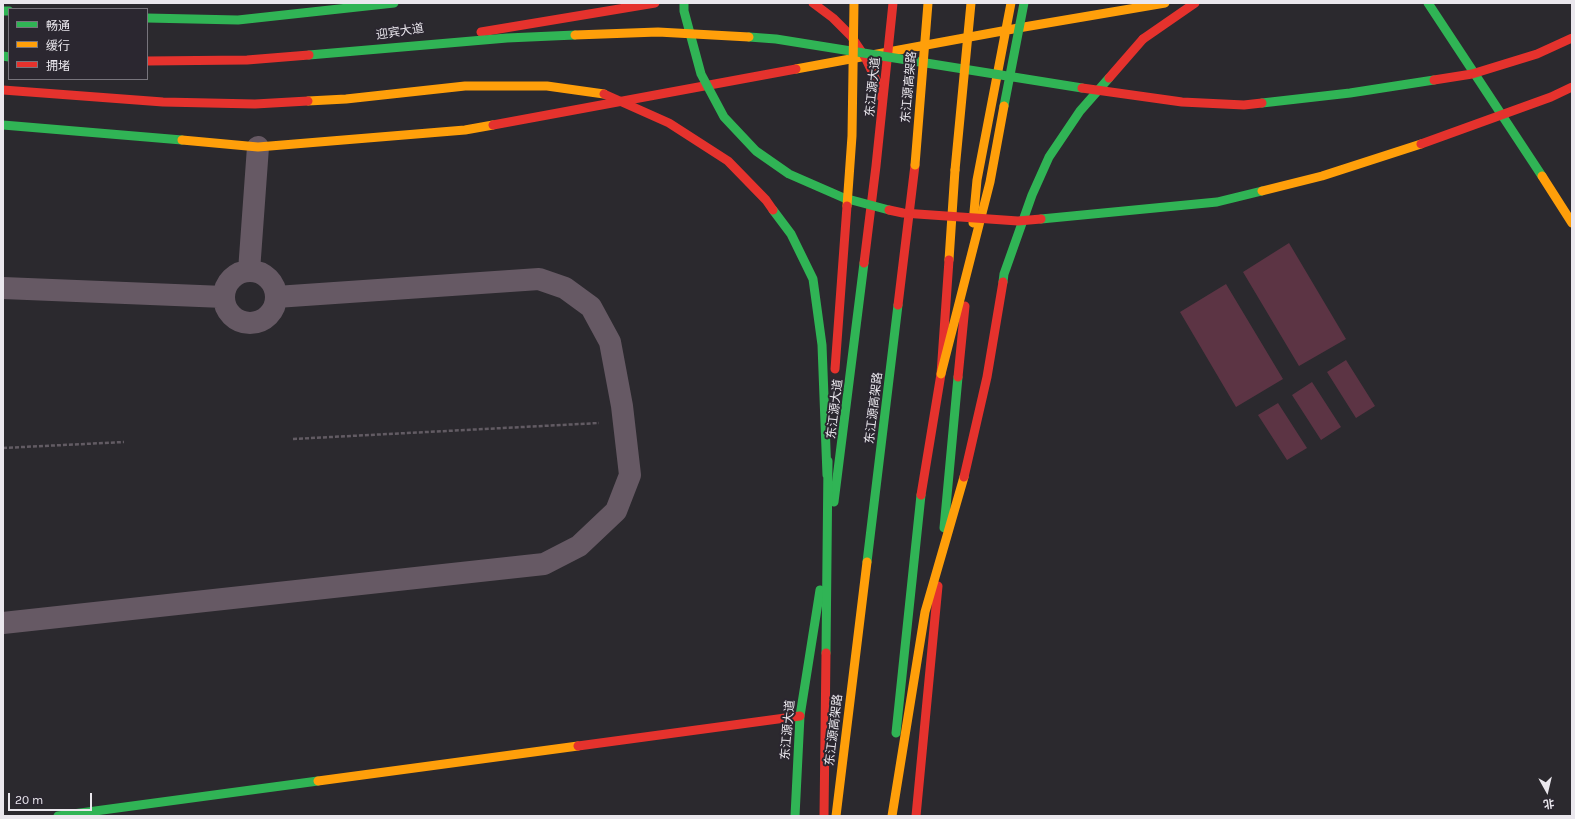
<!DOCTYPE html>
<html>
<head>
<meta charset="utf-8">
<style>
	body { margin:0 }
	#map { position:relative; width:1575px; height:819px; overflow:hidden; background:#2b292e; font-family:Karla,"Noto Sans SC",sans-serif }
	canvas { display:block }
	.frame { position:absolute; inset:0; border:4px solid #eae7ed; pointer-events:none }
	.legend { position:absolute; left:8px; top:8px; width:140px; height:72px; box-sizing:border-box; background:#2b2730; border:1px solid #77747c; margin:0; padding:5px 7px; list-style:none; font-size:12px; color:#eae7ed }
	.legend li { display:flex; align-items:center; gap:8px; height:20px }
	.legend b { width:20px; border:1px solid #77747c }
	.north { position:absolute; left:1527px; top:771px; width:40px; height:40px; -webkit-text-stroke:3px #2b2730; paint-order:stroke; rotate:172deg; font-size:11px; font-weight:700; line-height:16px; text-align:center; color:#eae7ed }
	.north::after { content:''; display:block; margin:auto; width:14px; height:18px; background:#eae7ed; clip-path:polygon(50% 0,100% 100%,50% 72%,0 100%) }
	.scale { position:absolute; left:8px; top:793px; width:84px; height:18px; box-sizing:border-box; border:2px solid #eae7ed; border-top:0; padding-left:5px; font-size:12px; line-height:14px; white-space:nowrap; color:#eae7ed; -webkit-text-stroke:3px #2b2730; paint-order:stroke }
</style>
</head>
<body>
<div id="map">
<canvas width="1575" height="819"></canvas>
<div class="frame"></div>
<ul class="legend">
<li><b style="height:5px;background:#30b455"></b>畅通</li>
<li><b style="height:5px;background:#ff9f0a"></b>缓行</li>
<li><b style="height:5px;background:#e5322d"></b>拥堵</li>
</ul>
<div class="north">北</div>
<div class="scale">20 m</div>
</div>
<script>
const ctx = document.querySelector('canvas').getContext('2d');
ctx.lineJoin = 'round';
function fillPath(path, color) {
  ctx.fillStyle = color;
  ctx.fill(path, 'evenodd');
}
function toPath(rows) {
  const path = new Path2D();
  for (const r of rows) {
    if (r.length === 3) {
      path.moveTo(r[0] + r[2], r[1]);
      path.arc(r[0], r[1], r[2], 0, 2 * Math.PI);
      continue;
    }
    path.moveTo(r[0], r[1]);
    for (let i = 2; i < r.length; i += 2) path.lineTo(r[i], r[i + 1]);
  }
  return path;
}
function stroke(path, color, width, dash) {
  ctx.strokeStyle = color;
  ctx.lineWidth = width;
  ctx.lineCap = dash ? 'butt' : 'round';
  ctx.setLineDash(dash || []);
  ctx.stroke(path);
}
function label(font, color, halo, rows, align = 'center') {
  ctx.font = font + ' Karla,"Noto Sans SC",sans-serif';
  ctx.lineWidth = 4;
  ctx.setLineDash([]);
  ctx.textBaseline = 'middle';
  ctx.strokeStyle = halo;
  ctx.fillStyle = color;
  for (const [text, x, y, turn = 0] of rows) {
    ctx.save();
    ctx.translate(x, y);
    ctx.rotate((+turn || 0) * Math.PI / 180);
    ctx.textAlign = isNaN(turn) ? turn : align;
    if (halo) ctx.strokeText(text, 0, 0);
    ctx.fillText(text, 0, 0);
    ctx.restore();
  }
}
fillPath(toPath([
	[1289,243,1346,339,1299,366,1243,272],
	[1226,284,1283,379,1236,407,1180,312],
	[1346,360,1375,406,1356,418,1327,372],
	[1312,382,1341,427,1321,440,1292,395],
	[1278,403,1307,448,1287,460,1258,415]
]), '#5c3444');
stroke(toPath([
	[293,439,599,423],
	[3,448,124,442]
]), '#625b63', 2.5, [4, 2]);
stroke(toPath([
	[249,271,258,147],
	[250,297,26],
	[3,288,224,297],
	[3,623,544,564,579,546,616,511,630,475,622,406,610,342,591,307,565,288,539,279,276,297]
]), '#665964', 22);
stroke(toPath([
	[1428,3,1542,176],
	[3,11,9,11],
	[147,18,238,20,394,3],
	[3,56,9,57],
	[3,125,182,140],
	[834,502,864,263],
	[944,528,958,377],
	[867,562,898,305],
	[896,733,921,495],
	[58,816,318,781],
	[795,816,800,716,820,590]
]), '#30b455', 9);
stroke(toPath([
	[796,69,1024,27,1165,3],
	[182,140,258,147,465,130,493,125],
	[1542,176,1572,223],
	[973,223,977,180,1011,3],
	[949,260,955,170],
	[318,781,578,746],
	[836,816,867,562]
]), '#ff9f0a', 9);
stroke(toPath([
	[813,3,833,18,851,36,865,57,876,80,881,97],
	[481,32,655,3],
	[1143,39,1195,3],
	[493,125,796,69],
	[864,263,876,166,893,3],
	[898,305,915,165],
	[958,377,965,306],
	[921,495,941,374,949,260],
	[578,746,800,716],
	[916,816,938,586]
]), '#e5322d', 9);
stroke(toPath([
	[684,3,684,11,701,74,724,117,756,151,789,174,844,198,889,210],
	[749,37,776,39,1082,88],
	[309,55,507,38,575,35],
	[1262,103,1350,93,1434,80],
	[1004,106,1024,3],
	[773,210,791,234,813,279,822,345,827,475],
	[1041,219,1217,202,1262,191],
	[1003,282,1004,274,1032,195,1049,157,1080,111,1109,78],
	[826,653,828,461]
]), '#30b455', 9);
stroke(toPath([
	[575,35,658,32,749,37],
	[308,101,346,99,465,86,547,86,604,94],
	[915,165,928,3],
	[955,170,971,3],
	[1262,191,1322,176,1421,144],
	[847,206,852,136,854,3],
	[941,374,990,182,1004,106],
	[892,816,925,612,964,477]
]), '#ff9f0a', 9);
stroke(toPath([
	[147,61,247,60,309,55],
	[1109,78,1143,39],
	[1434,80,1472,74,1537,54,1572,38],
	[1082,88,1182,102,1244,105,1262,103],
	[3,90,163,102,255,104,308,101],
	[604,94,669,123,728,161,766,200,773,210],
	[1421,144,1551,97,1572,87],
	[889,210,903,213,1018,221,1041,219],
	[835,369,847,206],
	[964,477,987,377,1003,282],
	[824,816,826,653]
]), '#e5322d', 9);
label('12px', '#eae7ed', '#2b2730', [
	["迎宾大道",400,32,-9],
	["东江源大道",873,87,-84],
	["东江源高架路",909,87,-85],
	["东江源高架路",874,408,-83],
	["东江源大道",835,409,-83],
	["东江源大道",788,730,-85],
	["东江源高架路",834,730,-83]
]);
</script>
</body>
</html>
